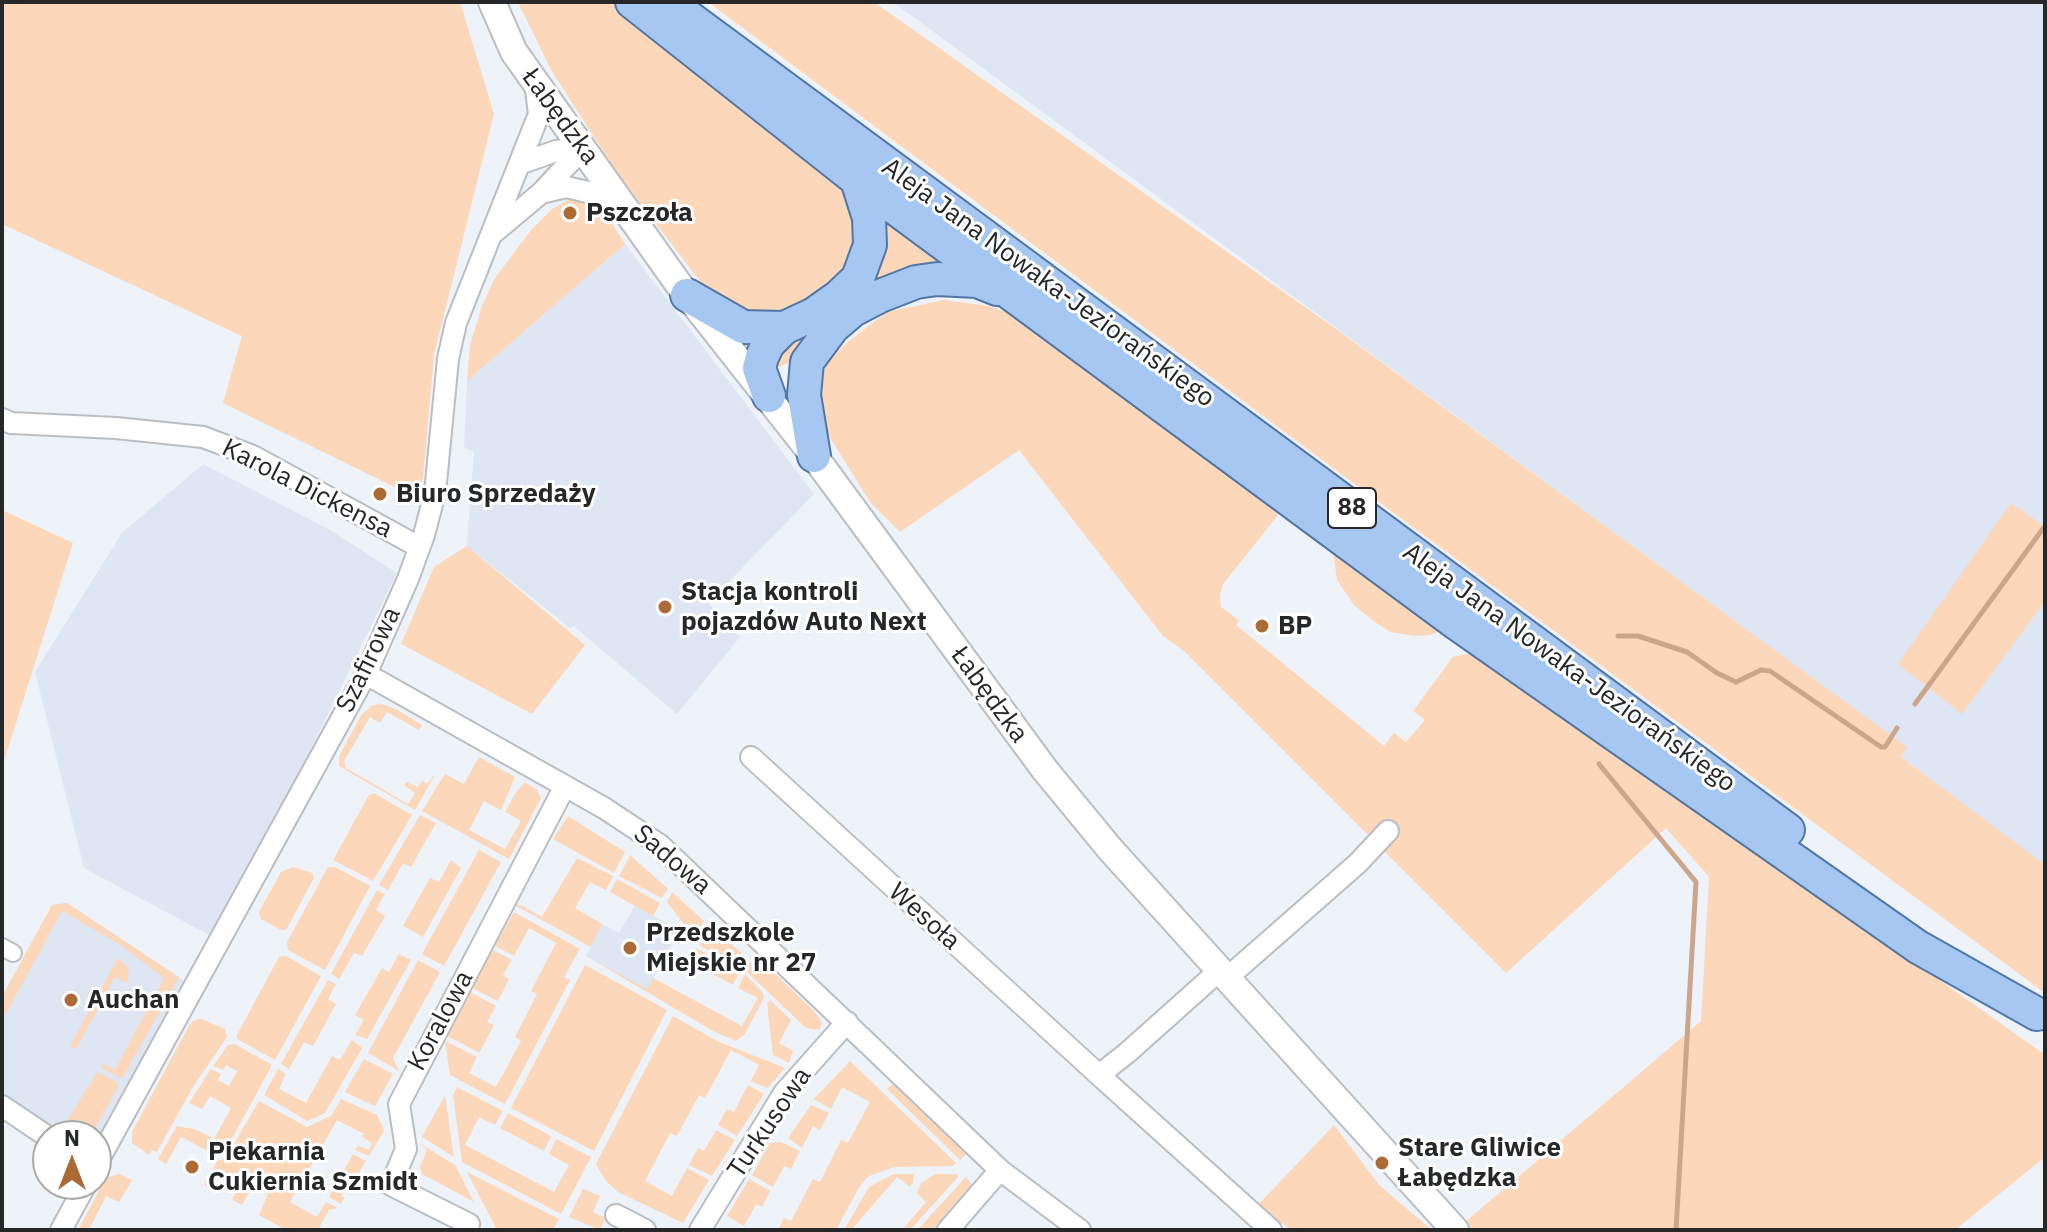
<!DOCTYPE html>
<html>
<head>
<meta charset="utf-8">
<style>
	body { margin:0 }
	#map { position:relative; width:2047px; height:1232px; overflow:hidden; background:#eef2f9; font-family:"IBM Plex Sans",sans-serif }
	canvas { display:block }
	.frame { position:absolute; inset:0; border:4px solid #252729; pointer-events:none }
	.north { position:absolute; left:32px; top:1120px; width:80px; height:80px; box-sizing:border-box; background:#fff; border:2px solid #a8a9a9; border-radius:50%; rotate:0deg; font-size:22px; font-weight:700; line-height:32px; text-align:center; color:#252729 }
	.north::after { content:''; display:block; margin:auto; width:28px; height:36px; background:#ac6b35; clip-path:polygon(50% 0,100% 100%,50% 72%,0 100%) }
</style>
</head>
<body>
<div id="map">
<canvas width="2047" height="1232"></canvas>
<div class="frame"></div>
<div class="north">N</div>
</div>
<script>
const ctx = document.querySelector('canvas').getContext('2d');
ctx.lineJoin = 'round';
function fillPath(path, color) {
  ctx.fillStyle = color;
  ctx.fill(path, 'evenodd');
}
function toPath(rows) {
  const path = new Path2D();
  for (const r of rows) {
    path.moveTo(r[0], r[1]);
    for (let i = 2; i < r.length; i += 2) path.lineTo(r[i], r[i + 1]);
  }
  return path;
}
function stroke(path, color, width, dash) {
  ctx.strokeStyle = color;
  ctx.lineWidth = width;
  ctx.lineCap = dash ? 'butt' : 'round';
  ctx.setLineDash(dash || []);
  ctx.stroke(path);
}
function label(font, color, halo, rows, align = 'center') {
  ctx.font = font + ' "IBM Plex Sans",sans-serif';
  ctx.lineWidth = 6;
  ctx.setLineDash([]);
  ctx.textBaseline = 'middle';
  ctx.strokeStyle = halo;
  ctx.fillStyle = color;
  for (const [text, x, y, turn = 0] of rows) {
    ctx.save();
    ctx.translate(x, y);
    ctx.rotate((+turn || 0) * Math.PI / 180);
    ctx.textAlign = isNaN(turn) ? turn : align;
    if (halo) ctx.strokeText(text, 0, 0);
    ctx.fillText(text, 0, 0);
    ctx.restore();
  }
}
fillPath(toPath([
	[893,2,2045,2,2045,866,1900,756,1906,747],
	[625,244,814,494,708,603,740,637,677,714,574,626,570,628,467,546,474,452,464,447,467,381],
	[203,464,330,530,397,573,306,759,211,936,84,868,35,672,122,533],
	[67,903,184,981,96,1140,96,1136,61,1136,2,1096,2,997,52,905],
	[635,906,679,930,647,990,586,956,602,924,619,933]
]), '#dde6f2');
fillPath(toPath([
	[2,2,460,2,494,114,434,355,421,500,223,403,242,336,2,224],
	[518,2,616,2,833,174,849,194,857,221,853,227,850,261,833,286,805,308,764,316,732,312,703,285,620,177,551,70],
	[708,2,874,2,1343,334,1907,747,1901,757,2045,865,2045,993,1341,474],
	[579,199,593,203,605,212,625,244,467,381,470,345,482,306,495,278,532,229,552,209,568,200],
	[877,207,965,271,912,276,790,362,779,367,772,365,772,351,830,315],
	[944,300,989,306,1018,316,1282,510,1223,584,1220,596,1221,607,1239,620,1236,625,1384,746,1394,733,1406,742,1425,720,1413,711,1453,657,1473,653,1551,705,1556,716,1570,717,2045,1055,2045,1157,1955,1230,1471,1230,1464,1223,1701,1021,1709,877,1666,828,1506,973,1184,651,1163,636,1019,450,900,532,870,502,829,436,822,414,819,383,829,360,849,341,887,312],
	[2011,503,2045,527,2045,601,1962,714,1898,664],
	[2,510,73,543,2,767],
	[1332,541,1448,629,1430,635,1415,636,1390,632,1371,619,1354,605,1337,580],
	[467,546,585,645,532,714,401,644,434,567],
	[382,704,396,709,422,725,419,730,387,712,380,723,370,717,344,761,346,768,408,804,415,793,405,786,406,782,418,787,422,781,427,784,436,773,415,810,339,766,339,756,362,714,373,705],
	[479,757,515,777,501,810,484,801,469,830,505,849,521,821,505,812,516,792,525,782,537,790,541,798,509,859,422,811,445,774,464,784],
	[374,793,412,815,373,881,333,860,369,795],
	[420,815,436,823,411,867,403,863,388,890,379,885],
	[568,816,625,852,614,873,553,839],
	[479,850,501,862,444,966,422,954],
	[630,855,668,889,662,898,619,876],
	[577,858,613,876,606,890,590,882,575,908,602,924,591,947,511,903,523,906,542,917],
	[451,860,461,868,423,937,403,926,430,878,439,882],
	[293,867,312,873,314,878,286,930,281,930,261,919,259,912,281,872],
	[328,867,335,867,370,886,325,970,288,950,287,942],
	[617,879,660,903,653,916,610,892],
	[377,890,385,894,376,910,385,916,362,956,354,953,339,979,331,974],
	[672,892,704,921,695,939,667,902],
	[67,903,179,977,122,1079,100,1067,104,1064,115,1070,164,978,119,944,62,911,2,1021,2,997,52,905],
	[514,912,580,949,564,977,570,980,505,1104,450,1075,445,1041,477,1057,469,1073,496,1087,521,1041,515,1037,537,994,531,991,556,943,529,928,514,956,495,946],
	[710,925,746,957,741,967,699,945],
	[696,948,739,972,733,985,689,961],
	[493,950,512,960,503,975,509,979,498,1001,472,988],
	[399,954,411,960,367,1039,355,1035,364,1020,355,1015,382,968,389,972],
	[286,956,321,976,275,1060,237,1039,237,1035,279,957],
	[586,956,647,989,653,978,742,1026,758,998,738,988,745,974,763,993,764,998,744,1035,736,1041,713,1031],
	[118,958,129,969,128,980,125,982,115,977,76,1049,70,1046],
	[418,960,440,972,393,1058,399,1071,368,1053],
	[750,962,762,973,773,972,816,1013,822,1023,819,1030,806,1028,745,970],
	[585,965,667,1010,594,1151,511,1108],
	[328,980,336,984,328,999,336,1004,313,1046,304,1042,289,1069,281,1064],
	[470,992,496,1006,487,1022,494,1025,479,1053,446,1035],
	[770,1000,791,1020,779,1043,793,1051,789,1063,773,1055,767,1003],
	[673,1016,717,1041,785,1068,768,1088,764,1087,751,1081,759,1065,731,1050,705,1098,699,1095,677,1136,670,1133,645,1181,672,1196,687,1168,709,1180,683,1223,618,1192,606,1181,596,1164],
	[201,1019,225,1029,227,1037,193,1087,157,1152,152,1150,149,1155,132,1143,132,1132,190,1024,194,1020],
	[352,1040,362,1048,325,1113,307,1121,264,1095,278,1069,286,1074,279,1089,306,1103,332,1056,340,1060],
	[235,1044,272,1065,223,1155,218,1156,181,1137,166,1164,158,1159,177,1126,197,1130,214,1139,231,1108,210,1096,202,1109,189,1103,211,1069,221,1074,218,1080,229,1086,237,1071,226,1065,223,1070,213,1066,228,1045],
	[364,1059,393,1074,375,1106,345,1092],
	[850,1061,956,1163,953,1166,894,1167,869,1176,861,1184,836,1230,778,1230,784,1218,791,1221,813,1179,820,1182,841,1140,848,1143,870,1102,842,1087,831,1109,814,1099],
	[97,1072,117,1082,118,1087,93,1133,83,1135,66,1123],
	[897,1080,969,1151,960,1160,887,1089],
	[748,1085,764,1094,737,1136,718,1125,727,1109,734,1112],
	[457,1087,503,1111,495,1125,479,1117,465,1145,554,1192,569,1165,549,1154,556,1139,591,1157,561,1214,462,1162,453,1095],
	[445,1095,454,1157,422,1137],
	[341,1099,377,1115,384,1130,369,1156,355,1150,358,1146,369,1150,372,1143,362,1137,364,1134,337,1120,290,1202,317,1217,326,1202,338,1208,329,1210,318,1230,280,1230,281,1227,259,1215,268,1194,263,1191,261,1193,251,1188,242,1205,232,1200,242,1181,228,1174,218,1192,215,1190,223,1176,216,1172,207,1187,204,1185,217,1161,225,1159,259,1101,307,1127,331,1116],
	[811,1105,829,1113,820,1130,813,1126,802,1148,788,1138],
	[508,1113,551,1136,544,1151,500,1128],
	[1334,1125,1379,1185,1432,1230,1291,1230,1258,1205],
	[716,1130,735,1140,712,1176,689,1165,698,1148,704,1151],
	[781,1142,800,1151,791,1169,784,1166,773,1187,752,1175,770,1143],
	[419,1143,455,1165,474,1202,422,1174,420,1167,427,1150],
	[353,1154,366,1161,348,1191,345,1190,341,1196,344,1198,341,1204,329,1197],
	[467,1172,559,1219,553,1230,497,1230],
	[119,1174,132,1180,119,1202,106,1196,89,1230,78,1230,106,1178],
	[894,1174,914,1174,913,1183,910,1187,897,1177,854,1227,857,1230,844,1230,869,1187],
	[935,1174,957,1174,958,1177,910,1230,902,1230,926,1202,917,1193,921,1183],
	[966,1177,974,1187,937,1230,917,1230],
	[749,1179,770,1191,762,1207,756,1204,744,1226,727,1216],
	[583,1189,600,1196,593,1212,606,1218,600,1230,569,1217]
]), '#fdd7b9');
stroke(toPath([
	[1618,636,1638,636,1687,652,1717,673,1736,682,1761,670,1770,671,1881,747,1885,747,1897,728],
	[1915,704,2045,526],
	[1599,764,1696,882,1676,1230]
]), '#cca68a', 5);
const pedestrian = toPath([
	[2,947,13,953]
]);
const minor = toPath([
	[522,163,556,151,583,148],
	[541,193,566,187,605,196,620,206],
	[492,234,541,193,583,148],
	[2,419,11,423,116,428,203,437,253,456,419,547],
	[366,674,604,808,660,845,1000,1170,1080,1230],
	[751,757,1099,1075,1127,1053,1220,970],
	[1227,978,1358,863,1388,831],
	[1099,1075,1271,1230],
	[2,1106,48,1137],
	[96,1165,366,674,408,579,424,535,435,493,448,359,456,323,539,114,535,82],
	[616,1215,645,1230],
	[469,1224,391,1185,406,1149,399,1104,565,786],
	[61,1230,86,1184],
	[700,1230,784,1093,847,1022],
	[948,1230,1000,1170]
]);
const tertiary = toPath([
	[492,2,514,52,677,282,814,456,1045,770,1110,849,1455,1230]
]);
const primary = toPath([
	[632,2,857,180,1456,623,1918,947,2037,1014],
	[668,2,1788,830],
	[687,295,743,327,784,328,814,314,838,297,858,278,870,245,869,218,857,180],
	[769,396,759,368,762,357,768,344,784,328],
	[814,456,804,395,807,362,833,327,853,310,880,296,916,282,937,279,977,281,997,289]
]);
stroke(pedestrian, '#babec4', 20);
stroke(minor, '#babec4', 24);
stroke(tertiary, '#babec4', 30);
stroke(primary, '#5277a5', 36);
stroke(pedestrian, '#fff', 16);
stroke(minor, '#fff', 20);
stroke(tertiary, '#fff', 26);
stroke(primary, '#a6c7f1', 32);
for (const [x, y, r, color] of [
	[570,213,8,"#ac6b35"],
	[380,494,8,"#ac6b35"],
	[665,607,8,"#ac6b35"],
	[1262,626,8,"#ac6b35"],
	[630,948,8,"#ac6b35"],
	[71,1000,8,"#ac6b35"],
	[1382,1163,8,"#ac6b35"],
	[192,1167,8,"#ac6b35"]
]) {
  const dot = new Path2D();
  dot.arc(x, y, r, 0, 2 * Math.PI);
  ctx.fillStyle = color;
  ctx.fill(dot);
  stroke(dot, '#fff', 3);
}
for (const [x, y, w] of [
	[1352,508,48]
]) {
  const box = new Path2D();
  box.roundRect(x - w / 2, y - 20, w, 40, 6);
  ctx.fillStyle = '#fff';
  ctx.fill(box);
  stroke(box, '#252729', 2);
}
label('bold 24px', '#252729', null, [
	["88",1352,508]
]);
label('26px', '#252729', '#fff', [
	["Łabędzka",560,117,54],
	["Aleja Jana Nowaka-Jeziorańskiego",1048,283,36],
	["Karola Dickensa",307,489,27],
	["Szafirowa",369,660,-64],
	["Aleja Jana Nowaka-Jeziorańskiego",1569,668,36],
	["Łabędzka",989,695,54],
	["Sadowa",672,860,40],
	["Wesoła",924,917,42],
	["Koralowa",441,1021,-62],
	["Turkusowa",770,1123,-56]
]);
label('bold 26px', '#252729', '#fff', [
	["Pszczoła",586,213],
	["Biuro Sprzedaży",396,494],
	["Stacja kontroli",681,592],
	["pojazdów Auto Next",681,622],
	["BP",1278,626],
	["Przedszkole",646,933],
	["Miejskie nr 27",646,963],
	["Auchan",87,1000],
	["Stare Gliwice",1398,1148],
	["Łabędzka",1398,1178],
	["Piekarnia",208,1152],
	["Cukiernia Szmidt",208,1182]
], 'left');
</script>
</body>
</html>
